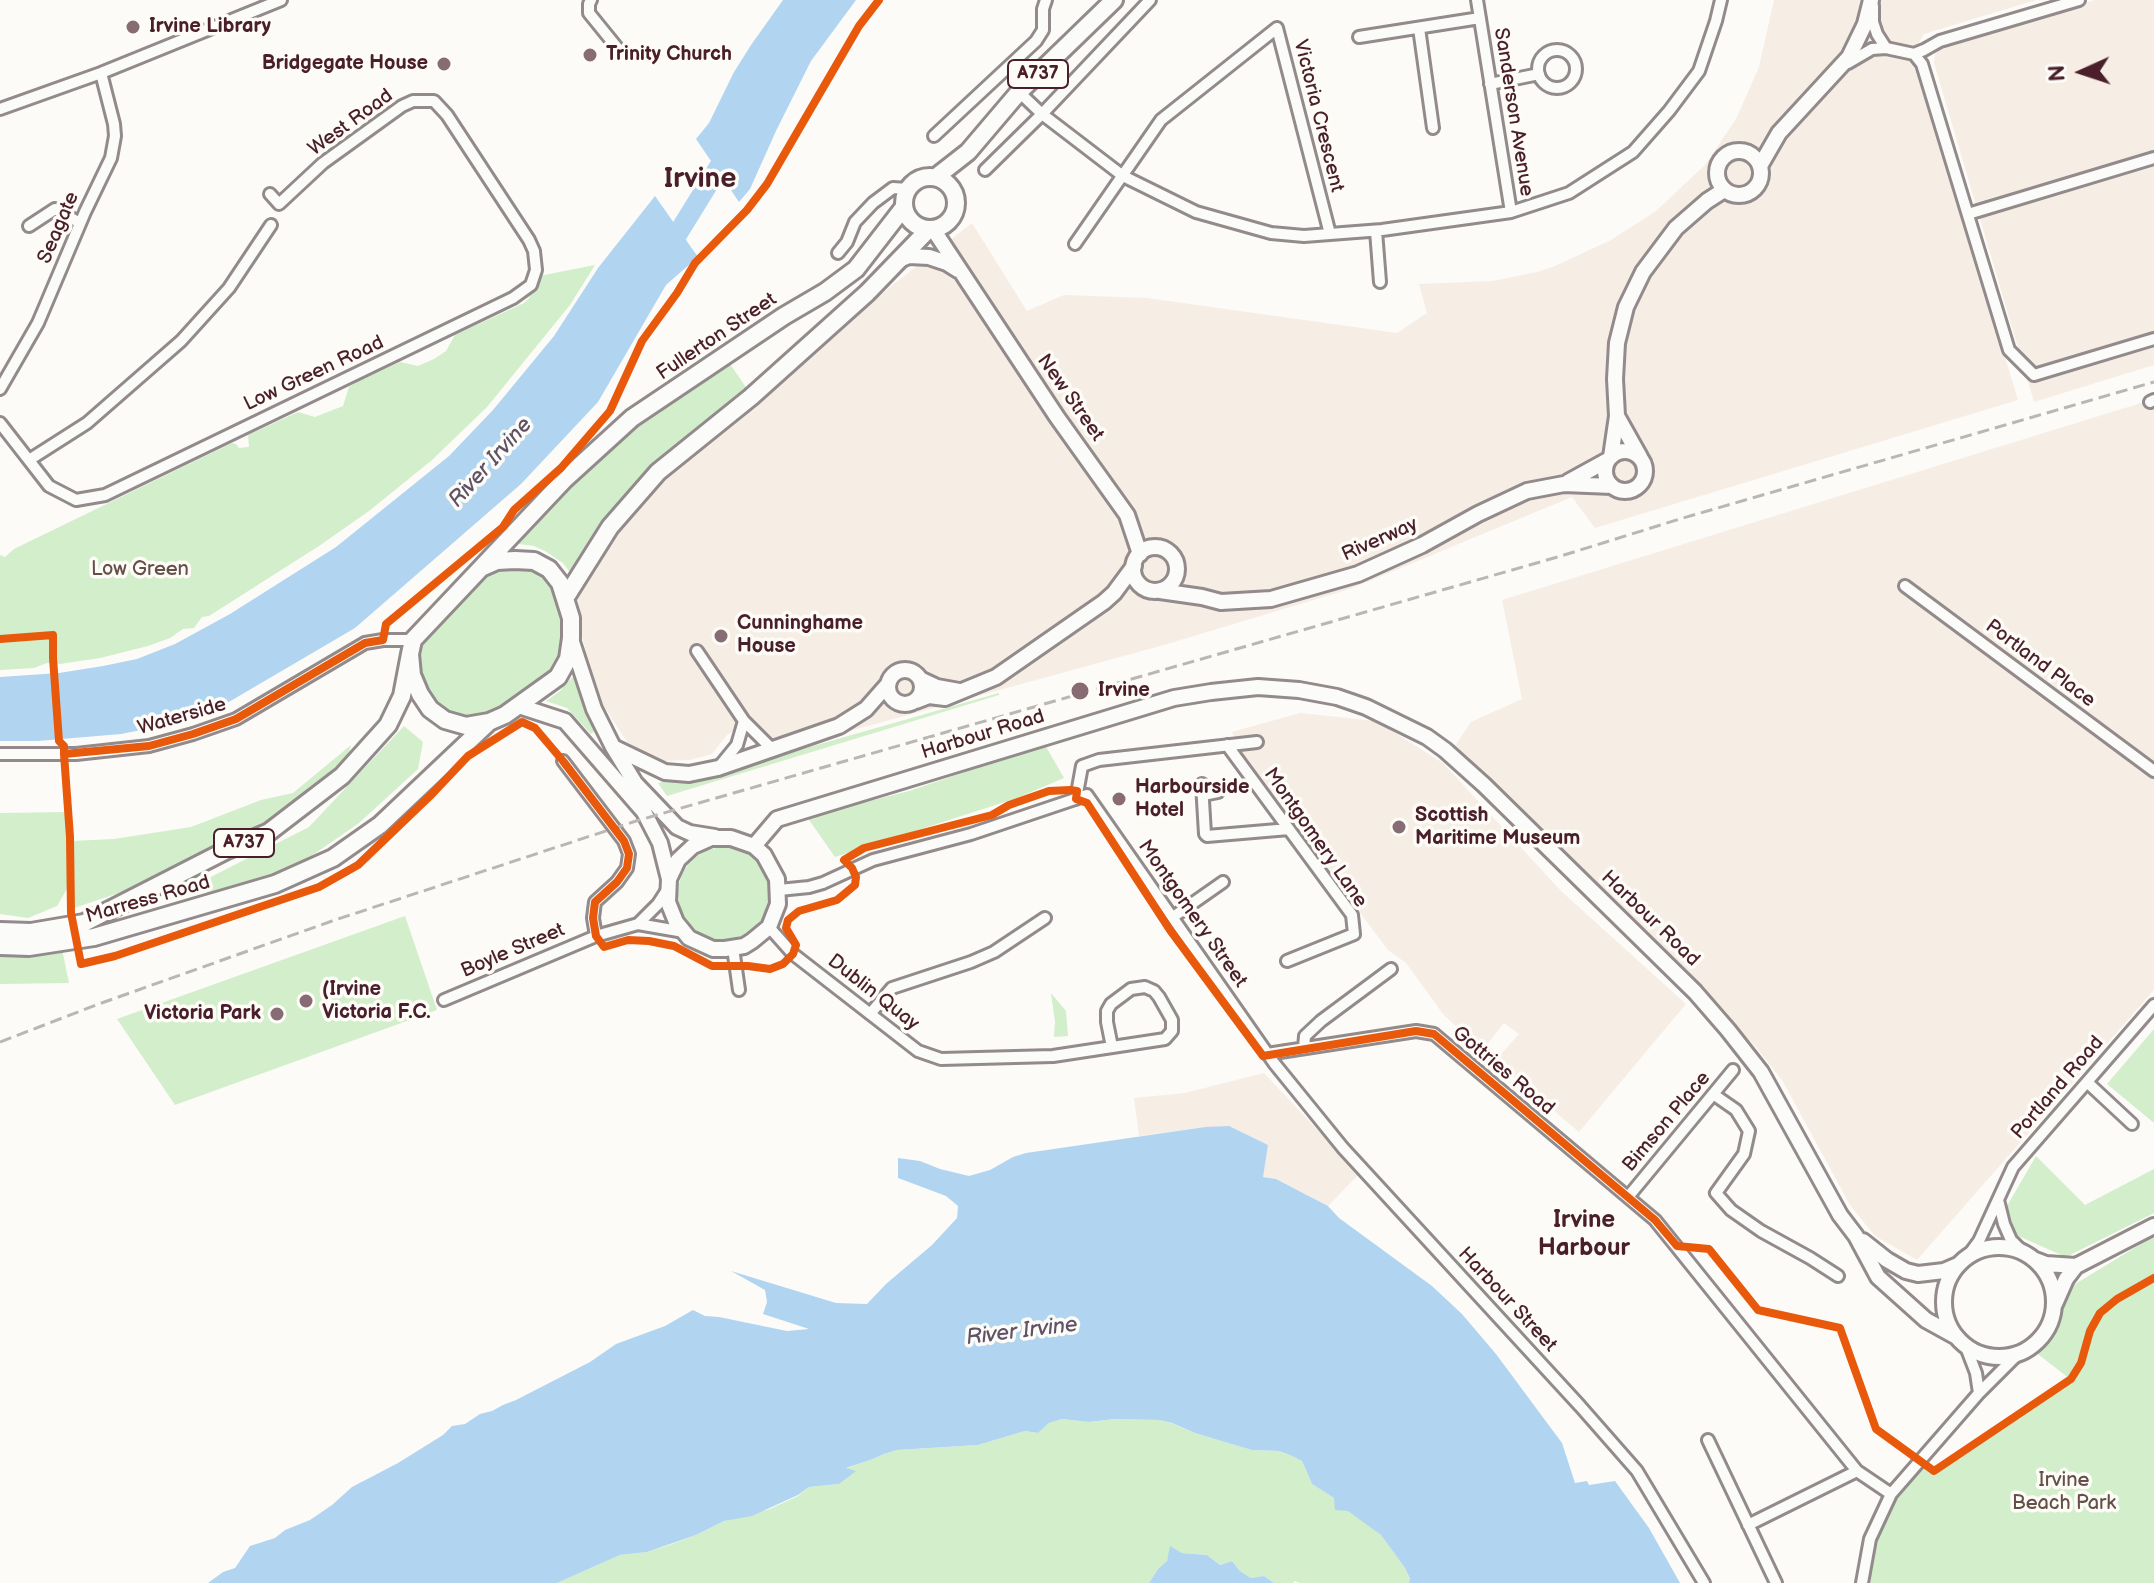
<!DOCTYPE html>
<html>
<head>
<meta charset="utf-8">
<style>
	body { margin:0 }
	#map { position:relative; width:2154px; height:1583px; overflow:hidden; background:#fcfbf8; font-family:"Balsamiq Sans",sans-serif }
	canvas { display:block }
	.north { position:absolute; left:2042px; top:32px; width:80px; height:80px; -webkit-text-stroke:6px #fdfcf7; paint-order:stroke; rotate:267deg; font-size:22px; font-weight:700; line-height:32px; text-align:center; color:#4a1f2b }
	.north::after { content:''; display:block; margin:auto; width:28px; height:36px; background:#4a1f2b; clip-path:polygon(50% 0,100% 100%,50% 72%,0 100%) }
</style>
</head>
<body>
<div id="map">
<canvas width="2154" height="1583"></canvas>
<div class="north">N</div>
</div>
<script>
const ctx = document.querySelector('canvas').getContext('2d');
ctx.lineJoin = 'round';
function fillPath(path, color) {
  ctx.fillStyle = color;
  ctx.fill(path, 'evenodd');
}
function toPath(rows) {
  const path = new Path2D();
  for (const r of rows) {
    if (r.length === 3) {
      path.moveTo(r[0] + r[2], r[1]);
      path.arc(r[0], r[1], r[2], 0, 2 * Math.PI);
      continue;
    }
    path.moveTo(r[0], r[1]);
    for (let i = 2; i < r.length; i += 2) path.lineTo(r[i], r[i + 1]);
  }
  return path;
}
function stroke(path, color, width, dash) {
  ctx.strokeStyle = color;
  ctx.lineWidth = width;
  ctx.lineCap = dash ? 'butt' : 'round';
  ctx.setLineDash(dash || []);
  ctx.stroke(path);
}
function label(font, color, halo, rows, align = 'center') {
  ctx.font = font + ' "Balsamiq Sans",sans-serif';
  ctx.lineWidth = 7;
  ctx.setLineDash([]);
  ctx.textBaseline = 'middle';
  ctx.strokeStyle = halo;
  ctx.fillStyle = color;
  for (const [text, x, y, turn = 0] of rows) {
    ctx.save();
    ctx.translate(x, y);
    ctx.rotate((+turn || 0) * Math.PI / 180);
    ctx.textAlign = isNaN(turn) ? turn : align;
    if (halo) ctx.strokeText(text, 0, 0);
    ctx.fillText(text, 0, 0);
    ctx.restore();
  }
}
fillPath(toPath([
	[1774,0,2036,0,1924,34,1913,53,2018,400,1595,528,1572,497,1350,589,1164,645,813,741,772,742,752,720,727,735,712,754,690,760,659,761,627,742,596,694,576,610,582,576,647,487,725,416,972,223,1027,311,1064,295,1147,298,1397,333,1427,313,1419,284,1493,281,1537,272,1555,266,1611,240,1656,211,1705,165,1736,119,1759,67],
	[2095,0,2154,0,2154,365,2034,402,1934,63,1935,54,1942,48],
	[2154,399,2154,990,1917,1260,1875,1236,1850,1205,1782,1080,1755,1046,1454,747,1471,722,1522,699,1502,600],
	[1300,713,1376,721,1443,763,1561,891,1686,1004,1579,1132,1495,1061,1519,1034,1504,1023,1482,1051,1443,1014,1406,963,1388,950,1246,761,1232,732],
	[1264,1073,1359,1174,1328,1206,1276,1179,1263,1177,1205,1127,1139,1136,1134,1098,1185,1093]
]), '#f6ede5');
fillPath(toPath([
	[595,265,570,305,487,407,432,460,369,511,319,546,209,616,202,617,194,628,183,629,170,638,148,646,100,658,60,664,47,663,34,668,0,670,0,555,5,557,14,549,232,443,236,444,239,448,249,447,248,435,298,412,315,417,343,406,349,387,359,381,400,362,418,366,434,359,446,351,455,335,524,303,529,298,539,276],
	[730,364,750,393,695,430,644,476,605,525,572,575,563,563,545,551,534,546,511,543,536,516,634,426,688,389],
	[511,563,542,571,563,602,563,656,548,678,495,710,482,715,471,716,453,714,435,703,423,686,417,663,418,651,424,636,482,577,491,570],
	[578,671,600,727,591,734,567,708,546,701,559,692],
	[999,693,999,695,667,796,658,783,720,771,778,756],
	[404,726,423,742,418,769,359,823,297,866,207,893,197,884,309,827],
	[351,745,348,756,286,811,257,830,157,880,74,908,72,841,114,839,191,827,261,800,293,793],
	[1045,745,1064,778,1017,798,835,857,807,817,909,791],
	[67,812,68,887,57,906,28,918,0,914,0,813],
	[725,894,47],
	[405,916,437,1010,175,1105,117,1019],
	[62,949,69,983,0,984,0,954],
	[1051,993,1066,1011,1068,1036,1054,1037,1055,1022],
	[2154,1029,2154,1123,2107,1084],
	[2036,1156,2085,1205,2154,1169,2154,1213,2066,1257,2016,1235,2007,1206],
	[2154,1236,2154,1583,1863,1583,1885,1505,1917,1464,1934,1471,2070,1379,2030,1348,2045,1333,2052,1317,2054,1297],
	[1062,1419,1089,1422,1115,1419,1159,1420,1171,1423,1195,1433,1238,1446,1252,1450,1279,1451,1290,1455,1302,1461,1312,1484,1334,1498,1381,1535,1405,1568,1410,1580,1409,1583,1299,1583,1295,1581,1293,1583,1274,1583,1264,1576,1251,1578,1240,1571,1232,1561,1220,1565,1207,1555,1182,1553,1171,1547,1167,1561,1158,1569,1149,1583,557,1583,620,1555,647,1552,672,1544,696,1535,724,1521,770,1509,798,1496,809,1487,839,1484,844,1469,873,1459,884,1454,897,1450,978,1445,1025,1431,1038,1433,1049,1423]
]), '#d2eeca');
fillPath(toPath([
	[783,0,856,0,811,61,776,131,750,189,739,202,696,139,709,123,734,72,751,45],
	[655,196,698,257,666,285,598,402,521,484,355,628,222,706,167,725,121,734,38,741,0,741,0,677,59,673,103,666,137,659,175,644,230,614,336,547,449,456,493,410,554,336,598,268],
	[1229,1126,1268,1145,1263,1177,1276,1179,1328,1206,1339,1218,1432,1286,1462,1314,1496,1354,1562,1443,1575,1483,1587,1481,1589,1485,1615,1481,1649,1528,1680,1583,1409,1583,1410,1579,1405,1568,1381,1535,1348,1511,1335,1510,1334,1498,1312,1484,1302,1461,1290,1455,1279,1451,1252,1450,1238,1446,1195,1433,1172,1423,1159,1420,1115,1419,1089,1422,1062,1419,1049,1423,1038,1433,1025,1431,978,1445,897,1450,884,1454,873,1459,846,1468,856,1471,839,1484,809,1487,798,1495,752,1516,724,1521,696,1535,647,1552,620,1555,557,1583,208,1583,223,1572,235,1568,250,1546,275,1538,285,1530,310,1520,332,1505,352,1487,398,1463,443,1435,452,1426,465,1424,480,1414,492,1411,503,1405,516,1400,590,1362,616,1344,665,1326,693,1310,705,1316,719,1317,787,1331,809,1329,763,1314,767,1302,765,1290,731,1271,836,1303,867,1304,886,1284,932,1245,957,1218,958,1206,946,1196,898,1178,898,1158,920,1161,940,1169,969,1176,990,1170,1013,1157,1026,1153,1205,1127],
	[1170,1546,1182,1553,1207,1555,1220,1565,1232,1561,1240,1571,1251,1578,1264,1576,1274,1583,1149,1583,1158,1569,1167,1561]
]), '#b1d5f1');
stroke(toPath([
	[667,251,730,149]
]), '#b1d5f1', 20);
const street = toPath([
	[591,0,589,4,589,13,619,50],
	[1477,0,1511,212],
	[1873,6,1873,22,1877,34,1886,48],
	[1419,28,1433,128],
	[1359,37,1480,18],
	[1557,69,19],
	[1914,54,1924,50,1940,41,2079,0],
	[1848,63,1872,49,1886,48,1914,54,1922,64,2009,350,2034,375,2154,339],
	[1490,84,1539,74],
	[1019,92,1042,114,1123,176,1196,212,1271,233,1304,236,1382,230,1511,212,1569,193,1633,152,1669,111,1699,71,1716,21,1721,0],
	[0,109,101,73,281,0],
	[934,136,1036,41,1043,30,1043,9,1046,0],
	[985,170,1042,114,1150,0],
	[1968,214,2154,158],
	[29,226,55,209,80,223],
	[1376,231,1380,282],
	[1075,244,1161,120,1277,28,1330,234],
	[838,253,847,242,855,222,873,203,893,188,907,189],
	[0,389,38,323,85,212,111,158,115,136,114,124,101,73],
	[2150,402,2154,400],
	[0,423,49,486,76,500,105,495,513,298,531,285,536,270,534,251,529,240,447,115,434,101,413,101,402,106,323,163,279,204,270,194],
	[29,460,87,423,181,341,229,288,271,225],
	[1905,586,2154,771],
	[697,651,744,721,737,745,719,767],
	[744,721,772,749],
	[1227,745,1352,915,1354,934,1287,961],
	[0,754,76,754,149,746,193,734,236,719,365,643,383,640,413,640],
	[563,761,624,841,629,854,627,868,617,882,595,902,593,918,596,936],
	[1202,784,1205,834,1207,836,1289,829],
	[1203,795,1218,792],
	[1076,799,1082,766,1099,760,1257,742],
	[779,890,809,887,823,883,873,860,971,834,1087,795,1274,1063,1343,1148,1580,1406,1637,1471,1704,1583],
	[1173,917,1223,882],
	[638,924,658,904,667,890],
	[769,927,793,954,918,1051,941,1059,1053,1056,1165,1039,1172,1031,1172,1020,1159,997,1154,991,1145,987,1131,989,1111,1004,1107,1011,1107,1022,1112,1047],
	[733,948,739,990],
	[444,1000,596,936,638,924,684,932],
	[870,1014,892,988,971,962,994,952,1045,918],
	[1304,1048,1305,1036,1321,1021,1391,969],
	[1267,1054,1416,1031,1434,1034,1655,1220,1857,1471,1891,1494],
	[2088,1083,2132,1124],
	[1713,1094,1736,1110,1749,1131,1744,1154,1716,1193,1731,1210,1761,1231,1810,1258,1838,1276],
	[1628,1197,1733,1070],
	[1998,1200,2004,1224,2011,1240,2025,1254],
	[1968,1256,1979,1241,2013,1167,2154,1005],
	[1966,1347,1976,1373,1979,1393],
	[1708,1440,1776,1583],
	[1748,1525,1857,1471],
	[1862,1583,1870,1539,1891,1494,1979,1393,2017,1355]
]);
const secondary = toPath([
	[1739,173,22],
	[1760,166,1779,133,1849,57,1865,24,1871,0],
	[933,229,1057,417,1127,515,1140,554],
	[899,260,909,256,929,257,947,263,958,270],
	[1617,416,1640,457],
	[1625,471,20],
	[1611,457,1617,416,1615,379,1617,343,1626,307,1643,272,1676,228,1707,201,1724,190],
	[1568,482,1608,460],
	[1155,569,22],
	[1160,591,1202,597,1221,602,1271,599,1358,574,1422,545,1478,514,1527,491,1564,484,1612,486],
	[571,639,594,709,613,747,635,783,677,827,690,833,715,837],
	[905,687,17],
	[920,679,937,687,959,691],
	[916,701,929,696,945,698,996,677,1104,602,1114,593,1134,566],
	[519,706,565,721,644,812,660,843,669,879,668,902,676,922,689,938,713,949,725,949,744,946,752,941,769,927,778,904,777,879,764,855,754,846,731,838,711,838,693,846,678,860,669,879],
	[613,747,665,772,689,774,718,768,839,726,866,709,888,684],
	[754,846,777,819,1174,698,1211,692,1258,687,1299,690,1337,697,1366,707,1427,737,1445,750,1484,785,1695,992,1728,1030,1761,1072,1840,1215,1856,1236,1878,1277,1926,1320,1955,1336],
	[1863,1241,1887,1260,1906,1271,1918,1274,1944,1271,1958,1265],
	[1999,1302,55],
	[2033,1259,2046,1264,2076,1266,2154,1226],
	[2055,1304,2066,1279,2076,1266]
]);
const primary = toPath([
	[930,203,26],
	[936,177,968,152,1019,92,1114,0],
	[515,560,534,561,549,569,560,583,571,618,571,638,568,659,558,677,505,715,489,722,466,726,445,720,430,709,420,694,412,675,410,654,413,640,481,568,497,561,515,560],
	[481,568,565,479,632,418,784,316,825,292,856,269,904,207],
	[566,597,610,527,658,472,751,397,867,293,928,230],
	[0,931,31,932,84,923,225,851,269,832,342,776,388,725,402,696,410,654],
	[0,946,29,947,94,937,275,884,333,858,380,825,489,722]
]);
stroke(street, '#928a8b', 16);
stroke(secondary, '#928a8b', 20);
stroke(primary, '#928a8b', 22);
stroke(street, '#fbfbf9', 10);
stroke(secondary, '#fbfbf9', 14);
stroke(primary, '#fbfbf9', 16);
stroke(toPath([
	[0,1042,96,1005,332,921,636,821,1561,556,1683,518,2154,382]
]), '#bbb6b6', 3, [12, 6]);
stroke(toPath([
	[0,639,53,635,53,658,59,741,64,746,64,754,70,837,71,913,81,964,115,956,319,887,358,865,432,794,468,756,522,722,535,728,563,761,624,841,629,854,627,868,617,882,595,902,593,918,596,936,604,947,628,940,649,941,674,946,712,966,748,966,770,969,783,964,793,954,796,945,786,928,788,920,799,911,837,900,855,885,856,877,852,868,844,860,864,848,992,815,1009,805,1049,791,1070,790,1077,791,1076,799,1087,803,1170,930,1263,1056,1416,1031,1434,1034,1655,1220,1677,1246,1709,1249,1758,1310,1840,1328,1876,1429,1934,1471,2071,1379,2081,1363,2090,1331,2100,1313,2117,1299,2154,1278],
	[64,754,149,746,193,734,236,719,365,643,383,640,386,624,503,527,514,510,561,468,610,411,642,341,677,293,695,263,747,210,767,184,859,26,879,0]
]), '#e8590c', 8);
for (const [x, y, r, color] of [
	[133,27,8,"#886c73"],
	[590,55,8,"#886c73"],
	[444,64,8,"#886c73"],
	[721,636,8,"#886c73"],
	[1080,691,10,"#886c73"],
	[1119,799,8,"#886c73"],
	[1399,827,8,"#886c73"],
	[306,1001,8,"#886c73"],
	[277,1014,8,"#886c73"]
]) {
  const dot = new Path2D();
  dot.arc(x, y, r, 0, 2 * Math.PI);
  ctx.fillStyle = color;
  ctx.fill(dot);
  stroke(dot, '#fdfcf7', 3);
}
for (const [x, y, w] of [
	[1038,74,60],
	[244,843,60]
]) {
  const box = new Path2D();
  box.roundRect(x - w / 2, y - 14, w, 28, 6);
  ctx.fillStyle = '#fdfcf7';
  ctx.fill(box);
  stroke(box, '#4a1f2b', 2);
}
label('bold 18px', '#4a1f2b', null, [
	["A737",1038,74],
	["A737",244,843]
]);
label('bold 20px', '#4a1f2b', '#fdfcf7', [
	["Irvine Library",149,27],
	["Trinity Church",606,55],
	["Bridgegate House",428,64,"right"],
	["Cunninghame",737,624],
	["House",737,647],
	["Irvine",1098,691],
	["Harbourside",1135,788],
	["Hotel",1135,811],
	["Scottish",1415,816],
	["Maritime Museum",1415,839],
	["(Irvine",322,990],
	["Victoria F.C.",322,1013],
	["Victoria Park",261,1014,"right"]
], 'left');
label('20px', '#4a1f2b', '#fdfcf7', [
	["Sanderson Avenue",1513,112,81],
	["Victoria Crescent",1318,116,76],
	["West Road",351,123,-36],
	["Seagate",59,228,-67],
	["Fullerton Street",717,337,-34],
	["Low Green Road",314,374,-25],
	["New Street",1070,398,55],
	["Riverway",1380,540,-24],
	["Portland Place",2040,664,37],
	["Waterside",182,717,-16],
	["Harbour Road",983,735,-17],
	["Montgomery Lane",1315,838,55],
	["Marress Road",148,900,-16],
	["Montgomery Street",1192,914,55],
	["Harbour Road",1650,919,44],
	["Boyle Street",513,951,-23],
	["Dublin Quay",873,993,38],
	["Gottries Road",1503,1071,40],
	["Portland Road",2058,1088,-49],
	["Bimson Place",1667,1122,-50],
	["Harbour Street",1507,1300,47]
]);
label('20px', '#645049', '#fdfcf7', [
	["Low Green",140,570],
	["Irvine",2064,1481],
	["Beach Park",2064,1504]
]);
label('italic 22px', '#5f5166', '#fdfcf7', [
	["River Irvine",491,463,-48],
	["River Irvine",1022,1332,-7]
]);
label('bold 24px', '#4a1f2b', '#fdfcf7', [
	["Irvine",1584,1221],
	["Harbour",1584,1249]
]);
label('bold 28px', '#4a1f2b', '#fdfcf7', [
	["Irvine",700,180]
]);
</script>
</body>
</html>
